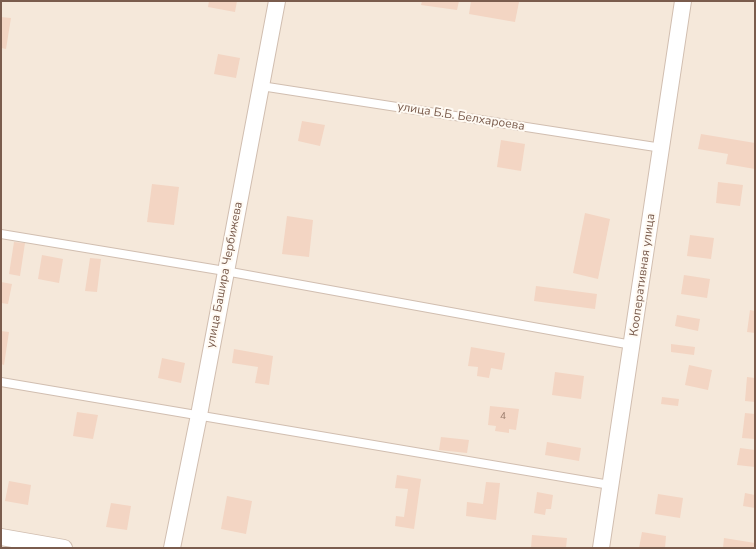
<!DOCTYPE html>
<html>
<head>
<meta charset="utf-8">
<style>
	body { margin:0 }
	#map { position:relative; width:756px; height:549px; overflow:hidden; background:#fdf6ec; font-family:"Nunito Sans",sans-serif }
	canvas { display:block }
	.frame { position:absolute; inset:0; border:2px solid #7a5c4d; pointer-events:none }
</style>
</head>
<body>
<div id="map">
<canvas width="756" height="549"></canvas>
<div class="frame"></div>
</div>
<script>
const ctx = document.querySelector('canvas').getContext('2d');
ctx.lineJoin = 'round';
function fillPath(path, color) {
  ctx.fillStyle = color;
  ctx.fill(path, 'evenodd');
}
function toPath(rows) {
  const path = new Path2D();
  for (const r of rows) {
    path.moveTo(r[0], r[1]);
    for (let i = 2; i < r.length; i += 2) path.lineTo(r[i], r[i + 1]);
  }
  return path;
}
function stroke(path, color, width, dash) {
  ctx.strokeStyle = color;
  ctx.lineWidth = width;
  ctx.lineCap = dash ? 'butt' : 'round';
  ctx.setLineDash(dash || []);
  ctx.stroke(path);
}
function label(font, color, halo, rows, align = 'center') {
  ctx.font = font + ' "Nunito Sans",sans-serif';
  ctx.lineWidth = 4;
  ctx.setLineDash([]);
  ctx.textBaseline = 'middle';
  ctx.strokeStyle = halo;
  ctx.fillStyle = color;
  for (const [text, x, y, turn = 0] of rows) {
    ctx.save();
    ctx.translate(x, y);
    ctx.rotate((+turn || 0) * Math.PI / 180);
    ctx.textAlign = isNaN(turn) ? turn : align;
    if (halo) ctx.strokeText(text, 0, 0);
    ctx.fillText(text, 0, 0);
    ctx.restore();
  }
}
fillPath(toPath([
	[1,1,755,1,755,548,1,548]
]), '#f5e8da');
fillPath(toPath([
	[209,1,237,1,235,12,208,7],
	[422,1,459,1,457,10,421,5],
	[471,1,511,1,519,2,515,22,469,14],
	[1,17,11,18,6,49,1,48],
	[218,54,240,58,236,78,214,74],
	[302,121,325,125,320,146,298,141],
	[701,134,755,143,755,169,726,164,728,154,698,149],
	[501,140,525,144,521,171,497,167],
	[718,182,743,185,740,206,716,203],
	[152,184,179,187,174,225,147,222],
	[585,213,610,219,598,279,573,273],
	[287,216,313,220,309,257,282,254],
	[690,235,714,238,711,259,687,256],
	[14,242,25,243,20,276,9,274],
	[42,255,63,259,59,283,38,279],
	[90,258,101,259,97,292,85,291],
	[684,275,710,279,707,298,681,294],
	[1,282,12,284,8,304,1,303],
	[536,286,597,294,595,309,534,301],
	[750,310,755,311,755,333,747,332],
	[677,315,700,319,698,331,675,326],
	[1,331,9,332,4,365,1,364],
	[671,344,695,347,694,355,671,352],
	[471,347,505,353,502,370,491,368,489,378,477,376,478,367,468,366],
	[234,349,273,356,269,385,255,383,258,367,232,363],
	[162,358,185,363,181,383,158,378],
	[689,365,712,370,708,390,685,385],
	[555,372,584,376,581,399,552,395],
	[747,377,755,378,755,402,745,401],
	[662,397,679,399,678,406,661,404],
	[490,406,519,409,516,430,509,429,509,433,495,431,496,426,488,425],
	[77,412,98,415,93,439,73,436],
	[745,413,755,414,755,439,742,438],
	[441,437,469,440,467,453,439,450],
	[547,442,581,448,579,461,545,455],
	[740,448,755,450,755,467,737,465],
	[397,475,421,479,414,529,395,526,396,516,404,517,408,489,395,488],
	[9,481,31,485,28,505,5,501],
	[486,482,500,483,496,520,466,516,467,502,483,504],
	[537,492,553,495,551,509,546,509,545,515,534,513],
	[745,493,755,495,755,508,743,506],
	[658,494,683,498,680,518,655,514],
	[227,496,252,501,246,534,221,529],
	[111,503,131,506,127,530,106,527],
	[642,532,666,536,665,548,639,548],
	[532,535,567,538,566,548,531,548],
	[724,538,755,543,755,548,723,548]
]), '#f3d5c3');
const lane = toPath([
	[261,86,662,148],
	[1,234,225,271,632,345],
	[1,382,610,485]
]);
const street = toPath([
	[1,537,64,548],
	[172,548,199,415,277,1],
	[601,548,683,1]
]);
stroke(lane, '#d1beb0', 10);
stroke(street, '#d1beb0', 18);
stroke(lane, '#fff', 8);
stroke(street, '#fff', 16);
label('10px', '#987a6a', null, [
	["4",503,417]
]);
label('12px', '#7a5c4d', '#fffaf3', [
	["улица Б.Б. Белхароева",461,117,9],
	["улица Башира Чербижева",225,275,-79],
	["Кооперативная улица",643,275,-82]
]);
</script>
</body>
</html>
